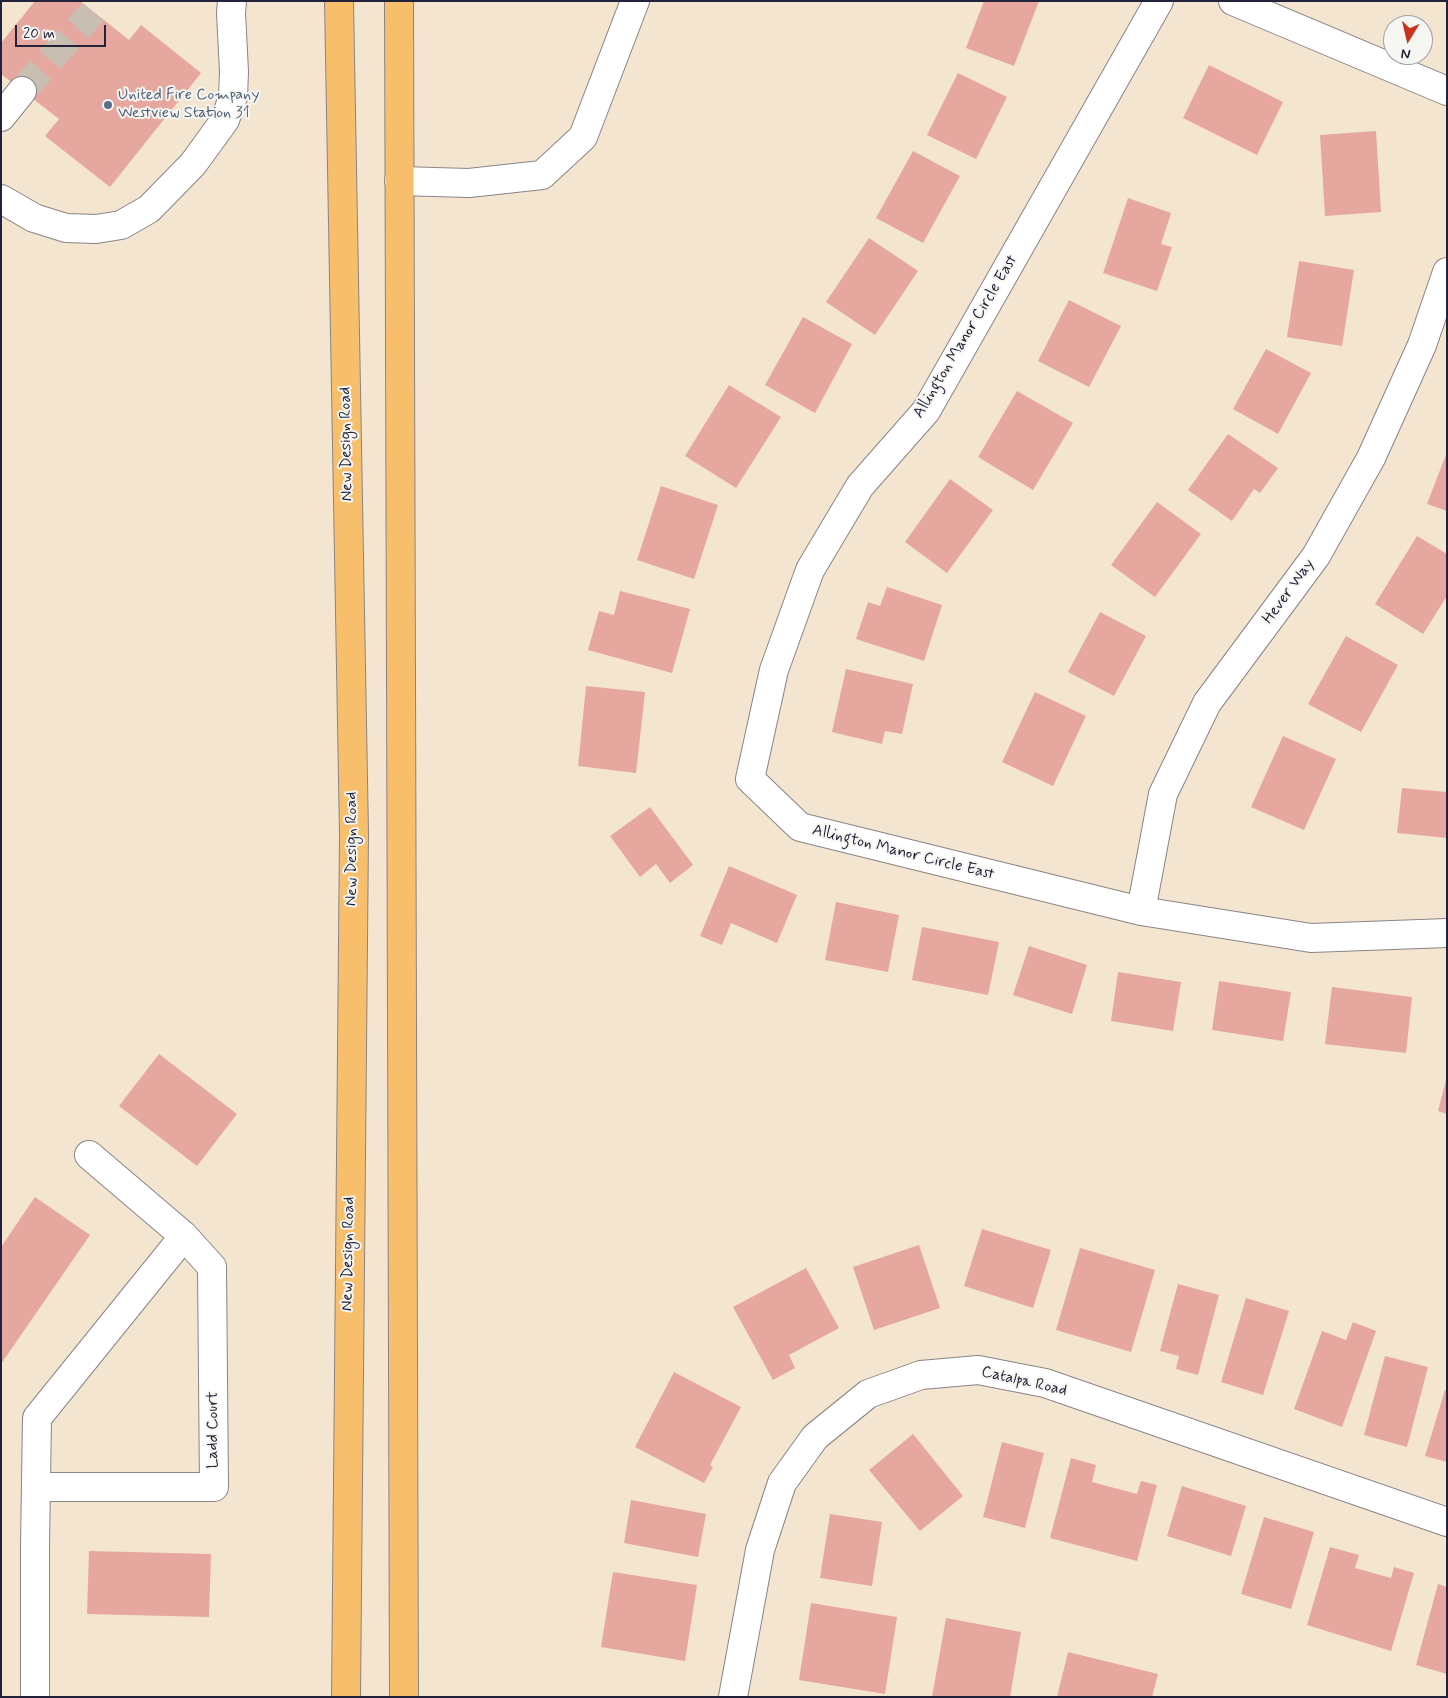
<!DOCTYPE html>
<html>
<head>
<meta charset="utf-8">
<style>
	body { margin:0 }
	#map { position:relative; width:1448px; height:1698px; overflow:hidden; background:#f3e5d0; font-family:Mynerve,sans-serif }
	canvas { display:block }
	.frame { position:absolute; inset:0; border:2px solid #22223b; pointer-events:none }
	.north { position:absolute; left:1383px; top:15px; width:50px; height:50px; box-sizing:border-box; background:#f6f6f2; border:1px solid #a1a1a9; border-radius:50%; rotate:189deg; font-size:14px; font-weight:700; line-height:20px; text-align:center; color:#22223b }
	.north::after { content:''; display:block; margin:auto; width:18px; height:22px; background:#c8321e; clip-path:polygon(50% 0,100% 100%,50% 72%,0 100%) }
	.scale { position:absolute; left:15px; top:25px; width:91px; height:22px; box-sizing:border-box; border:2px solid #22223b; border-top:0; padding-left:6px; font-size:15px; line-height:18px; white-space:nowrap; color:#22223b; -webkit-text-stroke:4px #f6f6f2; paint-order:stroke }
</style>
</head>
<body>
<div id="map">
<canvas width="1448" height="1698"></canvas>
<div class="frame"></div>
<div class="north">N</div>
<div class="scale">20 m</div>
</div>
<script>
const ctx = document.querySelector('canvas').getContext('2d');
ctx.lineJoin = 'round';
function fillPath(path, color) {
  ctx.fillStyle = color;
  ctx.fill(path, 'evenodd');
}
function toPath(rows) {
  const path = new Path2D();
  for (const r of rows) {
    path.moveTo(r[0], r[1]);
    for (let i = 2; i < r.length; i += 2) path.lineTo(r[i], r[i + 1]);
  }
  return path;
}
function stroke(path, color, width, dash) {
  ctx.strokeStyle = color;
  ctx.lineWidth = width;
  ctx.lineCap = dash ? 'butt' : 'round';
  ctx.setLineDash(dash || []);
  ctx.stroke(path);
}
function label(font, color, halo, rows, align = 'center') {
  ctx.font = font + ' Mynerve,sans-serif';
  ctx.lineWidth = 4;
  ctx.setLineDash([]);
  ctx.textBaseline = 'middle';
  ctx.strokeStyle = halo;
  ctx.fillStyle = color;
  for (const [text, x, y, turn = 0] of rows) {
    ctx.save();
    ctx.translate(x, y);
    ctx.rotate((+turn || 0) * Math.PI / 180);
    ctx.textAlign = isNaN(turn) ? turn : align;
    if (halo) ctx.strokeText(text, 0, 0);
    ctx.fillText(text, 0, 0);
    ctx.restore();
  }
}
fillPath(toPath([
	[35,1,80,1,129,40,141,25,201,73,110,187,45,136,59,119,1,74,1,43],
	[984,1,1039,1,1014,66,966,48],
	[1209,65,1283,102,1257,155,1183,118],
	[958,73,1007,97,976,159,927,135],
	[1376,131,1381,212,1325,216,1320,135],
	[913,151,960,176,923,243,876,218],
	[1128,198,1171,213,1161,244,1172,247,1157,291,1103,273],
	[869,238,918,271,875,335,826,302],
	[1299,261,1354,270,1342,346,1287,337],
	[1069,300,1121,326,1089,387,1038,361],
	[803,317,852,344,815,413,765,385],
	[1266,349,1311,373,1278,434,1233,409],
	[729,385,781,417,736,488,685,456],
	[1017,391,1073,423,1033,490,978,457],
	[1228,434,1278,468,1260,493,1254,489,1232,521,1188,490],
	[1447,452,1447,511,1427,504],
	[950,479,993,510,947,573,905,542],
	[661,486,718,505,694,579,637,560],
	[1157,502,1201,534,1155,597,1111,565],
	[1417,536,1447,554,1447,596,1423,634,1375,604],
	[887,587,942,605,924,661,856,639,868,602,880,606],
	[620,591,690,609,672,673,588,650,599,611,614,615],
	[1100,612,1146,636,1114,696,1068,672],
	[1346,636,1398,665,1361,732,1308,704],
	[846,669,913,684,902,734,885,731,882,744,832,732],
	[586,686,645,692,636,773,578,766],
	[1035,692,1086,716,1053,786,1002,762],
	[1283,736,1336,759,1304,830,1251,807],
	[1402,788,1447,792,1447,838,1397,833],
	[650,807,693,865,670,883,656,864,640,877,610,836],
	[729,866,797,895,777,943,731,923,722,945,700,936],
	[836,902,899,915,888,972,825,960],
	[922,927,999,942,988,995,912,980],
	[1029,946,1087,965,1072,1014,1013,995],
	[1118,972,1181,982,1173,1031,1111,1021],
	[1219,981,1291,992,1283,1041,1212,1030],
	[1332,987,1412,997,1406,1053,1325,1044],
	[159,1054,237,1114,197,1166,119,1106],
	[1446,1080,1447,1080,1447,1114,1438,1111],
	[35,1197,90,1235,1,1364,1,1247],
	[982,1229,1051,1250,1033,1308,964,1286],
	[919,1245,940,1308,874,1330,853,1267],
	[1080,1248,1155,1270,1131,1352,1056,1330],
	[806,1268,839,1328,789,1355,795,1368,773,1380,733,1307],
	[1178,1284,1219,1295,1198,1375,1176,1369,1179,1356,1160,1351],
	[1246,1298,1289,1311,1263,1395,1221,1382],
	[1353,1322,1376,1331,1342,1427,1294,1409,1322,1331,1346,1340],
	[1385,1356,1428,1367,1407,1447,1364,1435],
	[674,1372,741,1407,710,1465,713,1467,704,1483,635,1447],
	[1445,1390,1447,1390,1447,1462,1425,1456],
	[913,1434,963,1496,920,1531,869,1470],
	[1002,1442,1044,1453,1025,1528,983,1517],
	[1071,1458,1096,1465,1092,1482,1137,1494,1141,1481,1157,1485,1137,1561,1050,1538],
	[1182,1486,1246,1506,1231,1556,1167,1536],
	[631,1500,706,1514,698,1557,624,1543],
	[830,1514,882,1522,872,1586,820,1578],
	[1264,1517,1314,1532,1291,1609,1241,1594],
	[1330,1547,1359,1555,1355,1568,1391,1578,1394,1567,1414,1573,1391,1651,1307,1625],
	[89,1551,211,1554,209,1617,87,1614],
	[613,1572,697,1585,685,1661,601,1647],
	[1438,1584,1447,1587,1447,1674,1416,1665],
	[811,1603,897,1617,885,1694,799,1680],
	[946,1618,1021,1632,1010,1697,932,1697],
	[1068,1652,1158,1674,1152,1697,1057,1697]
]), '#e6a89e');
stroke(toPath([
	[22,91,93,12]
]), '#c9beb2', 28, [28, 14]);
const minor = toPath([
	[1159,1,926,411,860,486,810,570,774,670,750,779,800,827,1141,911,1311,938,1447,933],
	[1233,1,1447,91],
	[1,117,22,91],
	[399,181,469,183,542,175,583,137,635,1],
	[1,199,34,218,66,228,96,229,121,225,149,209,193,164,225,120,233,97,234,72,231,13,232,1],
	[1141,911,1163,794,1207,703,1316,556,1371,458,1422,345,1447,272],
	[36,1487,214,1487,212,1267,184,1236,89,1155],
	[35,1697,35,1546,37,1418,184,1236],
	[733,1697,760,1550,782,1483,815,1437,868,1394,921,1375,978,1370,1045,1383,1447,1522]
]);
const major = toPath([
	[339,1,354,834,346,1697],
	[399,1,404,1697]
]);
stroke(minor, '#8a8486', 30);
stroke(major, '#8a8486', 30);
stroke(minor, '#fff', 28);
stroke(major, '#f7bf6c', 28);
for (const [x, y, r, color] of [
	[108,105,5,"#5c6f8a"]
]) {
  const dot = new Path2D();
  dot.arc(x, y, r, 0, 2 * Math.PI);
  ctx.fillStyle = color;
  ctx.fill(dot);
  stroke(dot, '#f6f6f2', 2);
}
label('16px', '#4e5e75', '#f6f6f2', [
	["United Fire Company",118,96],
	["Westview Station 31",118,114]
], 'left');
label('16px', '#22223b', '#f6f6f2', [
	["Allington Manor Circle East",966,337,-59],
	["New Design Road",347,444,-91],
	["Hever Way",1289,592,-54],
	["New Design Road",353,849,-90],
	["Allington Manor Circle East",903,853,14],
	["New Design Road",349,1254,-89],
	["Catalpa Road",1024,1382,13],
	["Ladd Court",214,1430,-90]
]);
</script>
</body>
</html>
